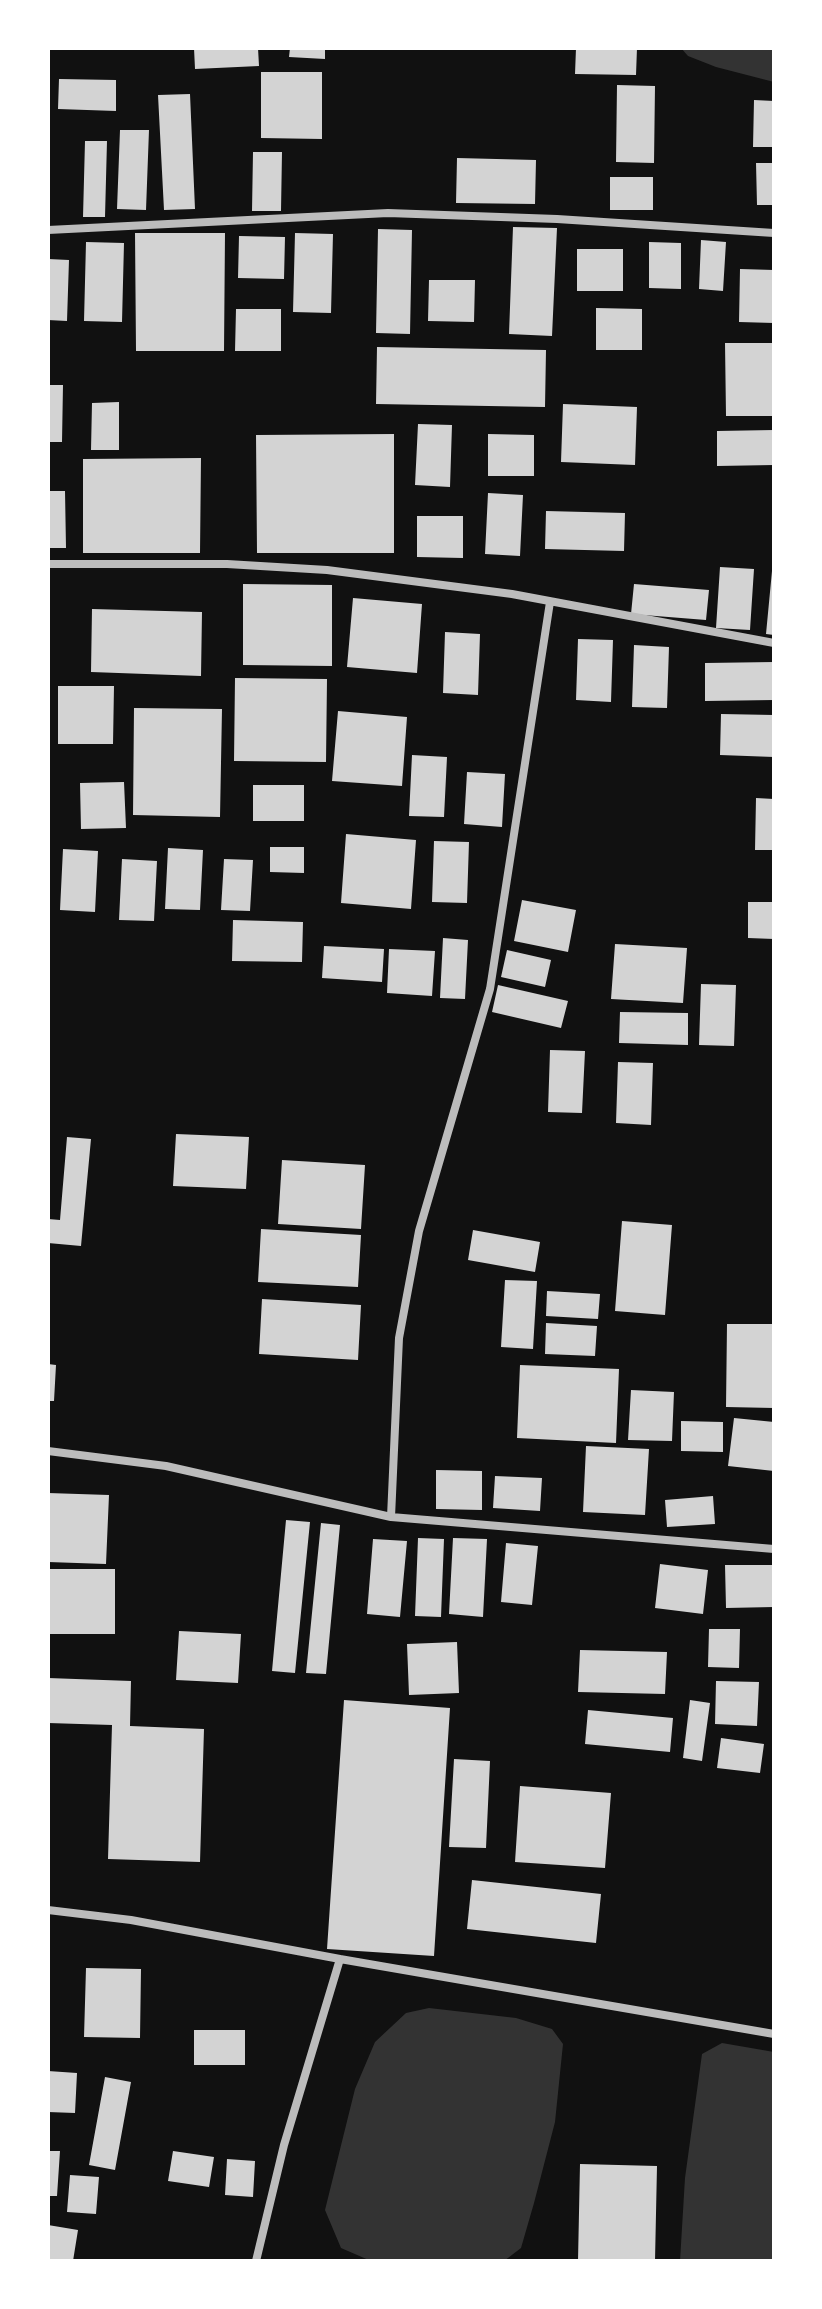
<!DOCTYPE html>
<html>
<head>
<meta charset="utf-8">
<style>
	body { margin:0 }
	#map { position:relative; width:822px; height:2309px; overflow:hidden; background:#111; font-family:"Golos Text",sans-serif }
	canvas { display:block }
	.frame { position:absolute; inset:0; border:50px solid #fff; pointer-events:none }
</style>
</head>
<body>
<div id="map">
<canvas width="822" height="2309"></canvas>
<div class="frame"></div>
</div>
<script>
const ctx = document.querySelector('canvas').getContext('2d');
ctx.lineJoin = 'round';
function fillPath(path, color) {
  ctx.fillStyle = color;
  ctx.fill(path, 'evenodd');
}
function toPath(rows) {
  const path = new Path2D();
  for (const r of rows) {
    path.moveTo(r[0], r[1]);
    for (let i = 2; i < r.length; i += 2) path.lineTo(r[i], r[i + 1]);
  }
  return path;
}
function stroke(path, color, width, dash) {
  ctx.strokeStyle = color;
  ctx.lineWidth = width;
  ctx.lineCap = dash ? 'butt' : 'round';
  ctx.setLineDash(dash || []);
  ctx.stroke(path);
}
fillPath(toPath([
	[681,48,774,48,774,82,716,67,688,56],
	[429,2008,516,2018,552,2029,563,2044,555,2122,534,2203,521,2248,504,2261,371,2261,341,2248,325,2210,355,2089,375,2042,406,2013],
	[722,2043,774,2052,774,2261,680,2261,685,2178,702,2054]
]), '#333');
fillPath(toPath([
	[194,48,258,48,259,66,195,69],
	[290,48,325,48,325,59,289,57],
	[576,48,637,48,636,75,575,74],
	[261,72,322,72,322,139,261,138],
	[59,79,116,80,116,111,58,109],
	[617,85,655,86,654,163,616,162],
	[190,94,195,209,164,210,158,95],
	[754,100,774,101,774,147,753,147],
	[120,130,149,130,146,210,117,209],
	[85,141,107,141,105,217,83,217],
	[253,152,282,152,281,211,252,211],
	[457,158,536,160,535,204,456,203],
	[756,163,774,163,774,205,757,205],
	[610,177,653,177,653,210,610,210],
	[513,227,557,228,552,336,509,334],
	[378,229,412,230,410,334,376,333],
	[135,233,225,233,224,351,136,351],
	[295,233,333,234,331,313,293,312],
	[239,236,285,237,284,279,238,278],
	[701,240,726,242,723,291,699,289],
	[86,242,124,243,122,322,84,321],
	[649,242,681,243,681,289,649,288],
	[577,249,623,249,623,291,577,291],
	[48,259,69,260,67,321,48,320],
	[740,269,774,270,774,323,739,322],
	[429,280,475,280,474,322,428,321],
	[596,308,642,309,642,350,596,350],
	[236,309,281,309,281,351,235,351],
	[725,343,774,343,774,416,726,416],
	[377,347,546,350,545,407,376,404],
	[48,385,63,385,62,442,48,442],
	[119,402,119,450,91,450,92,403],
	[563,404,637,407,635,465,561,462],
	[418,424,452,425,450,487,415,485],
	[774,430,774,465,717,466,717,431],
	[394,434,394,553,257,553,256,435],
	[488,434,534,435,534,476,488,476],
	[201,458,200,553,83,553,83,459],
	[48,491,65,491,66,548,48,548],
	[488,493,523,495,520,556,485,554],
	[546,511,625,513,624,551,545,549],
	[417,516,463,516,463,558,417,557],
	[720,567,754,569,750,630,716,628],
	[772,571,774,571,774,635,766,634],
	[243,584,332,585,332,666,243,665],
	[634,584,709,590,706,620,631,614],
	[353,598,422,604,417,673,347,667],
	[92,609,202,612,201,676,91,672],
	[445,632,480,634,478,695,443,693],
	[578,639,613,640,611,702,576,700],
	[634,645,669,647,667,708,632,707],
	[774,662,774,700,705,701,705,663],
	[235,678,327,679,326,762,234,761],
	[58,686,114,686,113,744,58,744],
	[134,708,222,709,220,817,133,815],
	[338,711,407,717,402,786,332,781],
	[721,714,774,715,774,757,720,755],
	[412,755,447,757,444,817,409,816],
	[467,772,505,774,502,827,464,824],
	[124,782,126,828,81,829,80,783],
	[253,785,304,785,304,821,253,821],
	[756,798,774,799,774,850,755,850],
	[346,834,416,840,411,909,341,903],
	[434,841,469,842,467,903,432,902],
	[270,847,304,847,304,873,270,872],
	[168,848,203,850,200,910,165,909],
	[63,849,98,851,95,912,60,910],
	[122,859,157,861,154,921,119,920],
	[224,859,253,860,250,911,221,910],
	[522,900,576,910,568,952,514,941],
	[748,902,774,902,774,939,748,938],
	[233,920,303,922,302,962,232,961],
	[443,938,468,940,465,999,440,998],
	[615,944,687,948,683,1003,611,999],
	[324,946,384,949,382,982,322,978],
	[389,949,435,951,432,996,387,993],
	[507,950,551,960,545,987,501,977],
	[701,984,736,985,734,1046,699,1045],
	[498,985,568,1001,561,1028,492,1012],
	[620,1012,688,1013,688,1045,619,1043],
	[550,1050,585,1051,582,1113,548,1112],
	[618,1062,653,1063,651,1125,616,1123],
	[176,1134,249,1137,246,1189,173,1186],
	[67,1137,91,1139,81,1246,48,1243,48,1219,60,1220],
	[282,1160,365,1165,361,1229,278,1224],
	[622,1221,672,1225,665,1315,615,1311],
	[261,1229,361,1235,358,1287,258,1282],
	[473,1230,540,1242,535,1272,468,1260],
	[505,1280,537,1281,533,1349,501,1347],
	[547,1291,600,1294,598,1319,546,1316],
	[262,1299,361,1305,358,1360,259,1354],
	[546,1323,597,1326,595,1356,545,1354],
	[727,1324,774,1324,774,1408,726,1407],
	[48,1364,56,1365,54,1401,48,1401],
	[520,1365,619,1369,616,1443,517,1438],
	[631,1390,674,1392,672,1441,628,1440],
	[734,1418,774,1422,774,1471,728,1466],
	[681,1421,723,1422,723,1452,681,1451],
	[586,1446,649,1449,645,1515,583,1512],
	[436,1470,482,1471,482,1510,436,1509],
	[495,1476,542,1478,540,1511,493,1508],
	[48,1493,109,1495,106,1564,48,1562],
	[713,1496,715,1524,667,1527,665,1500],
	[286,1520,310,1522,295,1673,272,1671],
	[321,1523,340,1525,326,1674,306,1673],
	[418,1538,444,1539,441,1617,415,1616],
	[453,1538,487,1539,483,1617,449,1614],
	[373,1539,407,1541,400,1617,367,1614],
	[506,1543,538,1546,532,1605,501,1602],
	[660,1564,708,1570,703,1614,655,1608],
	[725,1565,774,1565,774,1607,726,1608],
	[48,1569,115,1569,115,1634,48,1634],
	[709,1629,740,1629,739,1668,708,1667],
	[179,1631,241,1634,238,1683,176,1680],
	[457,1642,459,1693,409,1695,407,1644],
	[580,1650,667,1652,665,1694,578,1692],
	[48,1678,131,1681,130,1726,204,1729,200,1862,108,1859,112,1725,48,1723],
	[716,1681,759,1682,757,1726,715,1724],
	[344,1700,450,1708,434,1956,327,1949],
	[690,1700,710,1703,702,1761,683,1758],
	[588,1710,673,1718,670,1752,585,1744],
	[721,1738,764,1744,760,1773,717,1768],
	[454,1759,490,1761,486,1848,449,1847],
	[520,1786,611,1793,605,1868,515,1862],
	[472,1880,601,1894,596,1943,467,1929],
	[86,1968,141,1969,140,2038,84,2037],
	[194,2030,245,2030,245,2065,194,2065],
	[48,2071,77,2073,75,2113,48,2112],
	[105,2077,131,2082,115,2170,89,2165],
	[48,2151,60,2151,57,2196,48,2196],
	[173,2151,214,2157,209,2187,168,2181],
	[227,2159,255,2161,253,2197,225,2195],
	[580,2164,657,2166,655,2261,578,2261],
	[70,2175,99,2177,96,2214,67,2212],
	[48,2225,78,2230,73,2261,48,2261]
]), '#d3d3d3');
stroke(toPath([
	[48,230,388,213,557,219,774,233],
	[48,564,227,564,327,570,512,594,774,643],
	[48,1451,166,1466,391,1517,774,1549],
	[391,1517,399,1338,419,1231,490,989,550,602],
	[48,1910,131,1920,340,1959,284,2145,256,2261],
	[340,1959,774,2034]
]), '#bcbcbc', 8);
</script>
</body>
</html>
